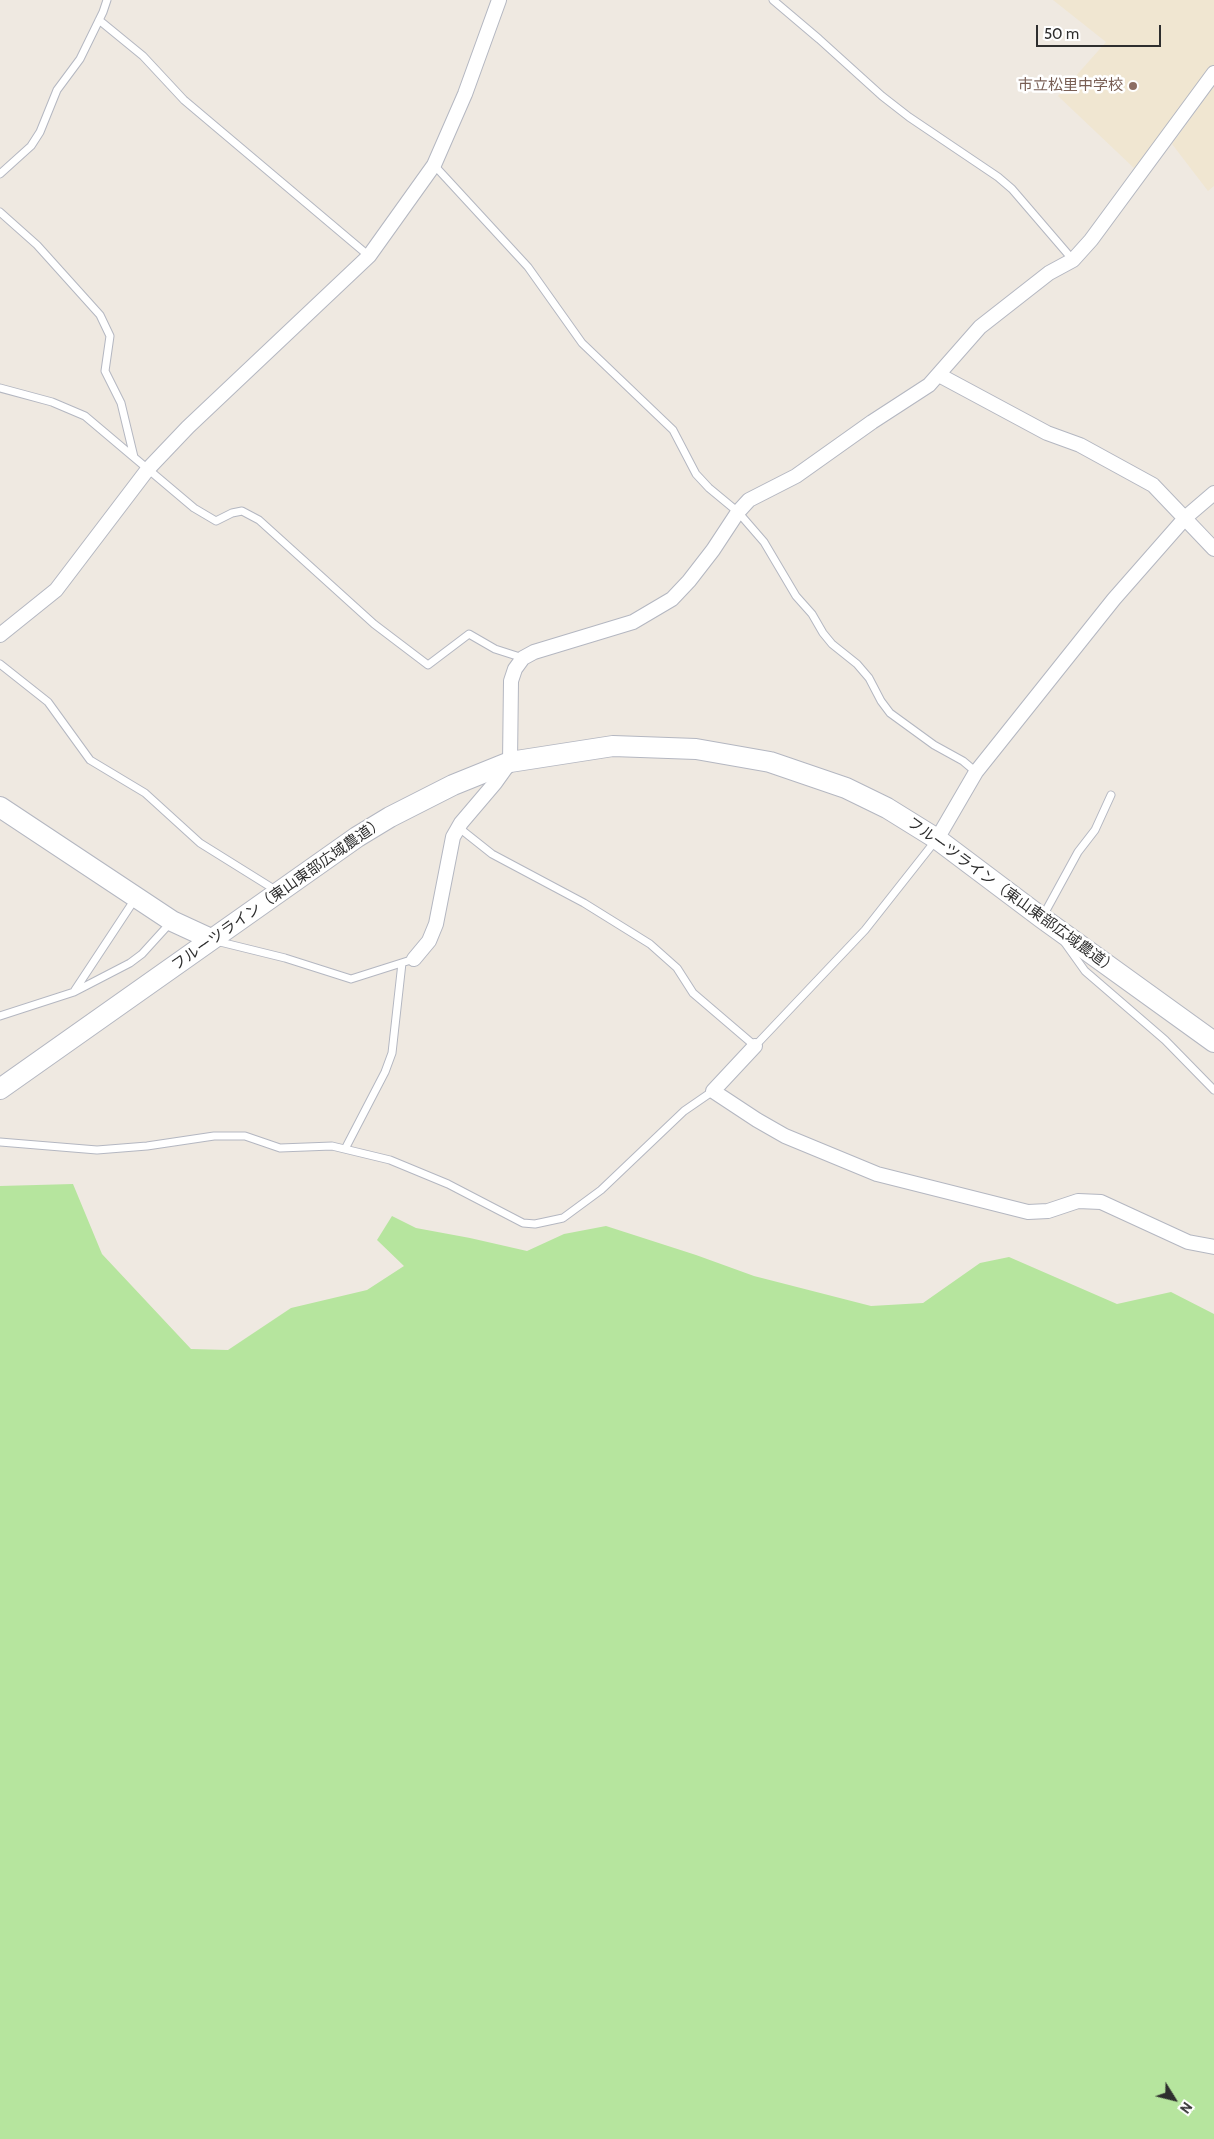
<!DOCTYPE html>
<html>
<head>
<meta charset="utf-8">
<style>
	body { margin:0 }
	#map { position:relative; width:1214px; height:2139px; overflow:hidden; background:#efe9e1; font-family:Cabin,sans-serif }
	canvas { display:block }
	.north { position:absolute; left:1149px; top:2074px; width:50px; height:50px; -webkit-text-stroke:4px #fff; paint-order:stroke; rotate:126deg; font-size:14px; font-weight:700; line-height:20px; text-align:center; color:#2e2e2e }
	.north::after { content:''; display:block; margin:auto; width:18px; height:22px; background:#2e2e2e; clip-path:polygon(50% 0,100% 100%,50% 72%,0 100%) }
	.scale { position:absolute; left:1036px; top:25px; width:125px; height:22px; box-sizing:border-box; border:2px solid #2e2e2e; border-top:0; padding-left:6px; font-size:15px; line-height:18px; white-space:nowrap; color:#2e2e2e; -webkit-text-stroke:4px #fff; paint-order:stroke }
</style>
</head>
<body>
<div id="map">
<canvas width="1214" height="2139"></canvas>
<div class="north">N</div>
<div class="scale">50 m</div>
</div>
<script>
const ctx = document.querySelector('canvas').getContext('2d');
ctx.lineJoin = 'round';
function fillPath(path, color) {
  ctx.fillStyle = color;
  ctx.fill(path, 'evenodd');
}
function toPath(rows) {
  const path = new Path2D();
  for (const r of rows) {
    path.moveTo(r[0], r[1]);
    for (let i = 2; i < r.length; i += 2) path.lineTo(r[i], r[i + 1]);
  }
  return path;
}
function stroke(path, color, width, dash) {
  ctx.strokeStyle = color;
  ctx.lineWidth = width;
  ctx.lineCap = dash ? 'butt' : 'round';
  ctx.setLineDash(dash || []);
  ctx.stroke(path);
}
function label(font, color, halo, rows, align = 'center') {
  ctx.font = font + ' Cabin,"Noto Sans JP",sans-serif';
  ctx.lineWidth = 5;
  ctx.setLineDash([]);
  ctx.textBaseline = 'middle';
  ctx.strokeStyle = halo;
  ctx.fillStyle = color;
  for (const [text, x, y, turn = 0] of rows) {
    ctx.save();
    ctx.translate(x, y);
    ctx.rotate((+turn || 0) * Math.PI / 180);
    ctx.textAlign = isNaN(turn) ? turn : align;
    if (halo) ctx.strokeText(text, 0, 0);
    ctx.fillText(text, 0, 0);
    ctx.restore();
  }
}
fillPath(toPath([
	[1053,0,1214,0,1214,66,1135,169,1058,96,1106,42],
	[1214,86,1214,186,1208,191,1172,144]
]), '#f0e6d1');
fillPath(toPath([
	[73,1184,102,1254,191,1349,228,1350,291,1308,367,1290,404,1266,377,1240,392,1216,416,1228,470,1238,527,1251,564,1234,606,1226,696,1255,754,1276,871,1306,923,1303,980,1263,1009,1257,1117,1304,1171,1292,1214,1314,1214,2139,0,2139,0,1186]
]), '#b6e59e');
const lane = toPath([
	[773,0,819,39,882,96,909,117,998,177,1012,189,1073,260],
	[99,20,143,56,184,100,369,256],
	[434,165,528,267,582,343,673,430,696,474,709,488,738,512,764,542,796,596,812,614,823,633,832,644,857,664,869,678,881,701,890,713,934,745,963,761,976,772],
	[0,174,31,146,40,132,57,90,80,59,103,12,107,0],
	[0,212,37,245,100,315,110,336,105,371,121,403,134,457],
	[0,388,52,402,85,416,194,508,216,521,232,513,242,511,259,520,374,624,428,665,469,634,495,649,523,658],
	[0,664,48,702,90,760,145,793,200,843,277,891],
	[458,827,492,854,584,903,650,944,677,968,693,993,755,1046,865,930,936,840],
	[1043,916,1078,852,1095,830,1111,795],
	[216,941,285,958,351,979,414,959],
	[1065,943,1085,971,1165,1040,1214,1090],
	[75,990,135,899],
	[0,1016,74,992,130,963,142,954,172,921],
	[0,1142,97,1150,147,1146,214,1136,245,1136,280,1148,332,1146,390,1160,448,1184,523,1223,535,1224,563,1218,601,1190,684,1111,713,1091],
	[345,1149,385,1072,392,1053,402,963]
]);
const street = toPath([
	[939,375,1047,433,1080,445,1153,485,1214,549],
	[0,635,56,590,148,469,188,427,369,256,434,165,465,94,499,0],
	[937,839,976,772,1114,599,1186,517,1214,493],
	[414,959,429,941,436,924,453,837,461,823,495,783,510,762,511,681,515,669,523,658,534,652,633,622,672,599,689,581,713,550,738,512,749,500,796,476,872,422,929,385,980,327,1049,273,1073,260,1091,240,1214,73],
	[755,1046,713,1091,757,1120,785,1136,877,1174,1028,1212,1048,1211,1078,1201,1101,1202,1188,1242,1214,1247]
]);
const secondary = toPath([
	[0,807,172,921,211,939],
	[0,1089,357,837,390,817,453,785,510,762,613,746,696,749,770,762,846,788,887,808,937,839,1042,918,1214,1042]
]);
stroke(lane, '#b4b7c1', 9);
stroke(street, '#b4b7c1', 16);
stroke(secondary, '#b4b7c1', 22);
stroke(lane, '#fff', 7);
stroke(street, '#fff', 14);
stroke(secondary, '#fff', 20);
for (const [x, y, r, color] of [
	[1133,86,5,"#8d6e63"]
]) {
  const dot = new Path2D();
  dot.arc(x, y, r, 0, 2 * Math.PI);
  ctx.fillStyle = color;
  ctx.fill(dot);
  stroke(dot, '#fff', 2);
}
label('15px', '#785e54', '#fff', [
	["市立松里中学校",1123,86]
], 'right');
label('15px', '#2e2e2e', '#fff', [
	["フルーツライン（東山東部広域農道）",278,894,-35],
	["フルーツライン（東山東部広域農道）",1012,896,36]
]);
</script>
</body>
</html>
